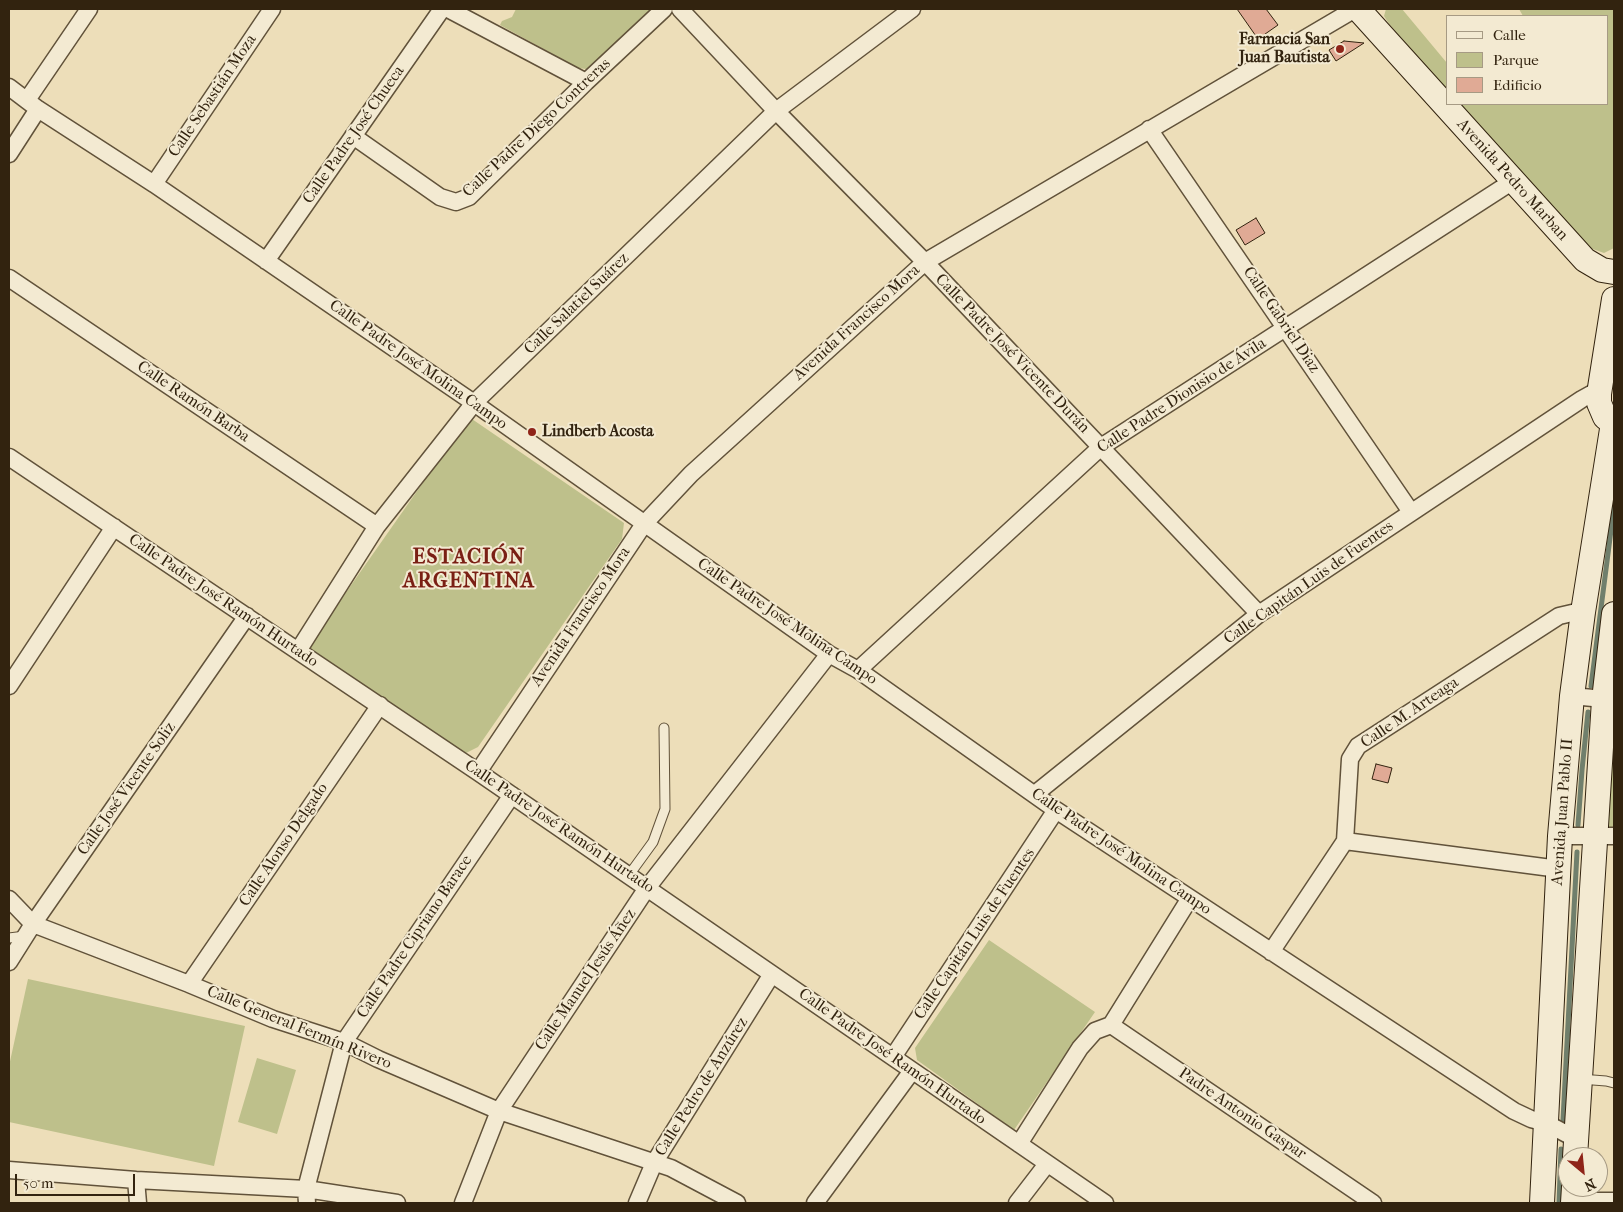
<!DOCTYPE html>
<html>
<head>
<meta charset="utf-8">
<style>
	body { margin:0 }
	#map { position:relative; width:1623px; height:1212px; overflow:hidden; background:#eddeb9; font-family:"IM FELL French Canon",serif }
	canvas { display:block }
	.frame { position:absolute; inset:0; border:10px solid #32230f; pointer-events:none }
	.legend { position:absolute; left:1446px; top:15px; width:162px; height:90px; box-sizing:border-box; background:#f3ead2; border:1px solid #a69a84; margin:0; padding:6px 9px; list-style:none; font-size:15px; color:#32230f }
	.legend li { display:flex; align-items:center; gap:10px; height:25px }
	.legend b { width:25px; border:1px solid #a69a84 }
	.north { position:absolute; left:1558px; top:1147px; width:50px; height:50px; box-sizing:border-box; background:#f3ead2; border:1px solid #a69a84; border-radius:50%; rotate:152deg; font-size:14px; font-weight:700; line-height:20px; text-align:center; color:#32230f }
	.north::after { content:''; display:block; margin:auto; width:18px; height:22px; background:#8f2418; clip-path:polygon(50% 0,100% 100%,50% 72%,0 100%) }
	.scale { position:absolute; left:15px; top:1174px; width:120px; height:22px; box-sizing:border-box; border:2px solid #32230f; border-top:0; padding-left:6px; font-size:15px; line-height:18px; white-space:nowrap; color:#32230f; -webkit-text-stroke:4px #f3ead2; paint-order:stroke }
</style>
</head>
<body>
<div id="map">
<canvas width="1623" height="1212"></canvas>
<div class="frame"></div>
<ul class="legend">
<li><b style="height:6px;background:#f3ead2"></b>Calle</li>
<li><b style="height:14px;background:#bec08b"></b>Parque</li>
<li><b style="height:14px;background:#e0aa95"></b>Edificio</li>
</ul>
<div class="north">N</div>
<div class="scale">50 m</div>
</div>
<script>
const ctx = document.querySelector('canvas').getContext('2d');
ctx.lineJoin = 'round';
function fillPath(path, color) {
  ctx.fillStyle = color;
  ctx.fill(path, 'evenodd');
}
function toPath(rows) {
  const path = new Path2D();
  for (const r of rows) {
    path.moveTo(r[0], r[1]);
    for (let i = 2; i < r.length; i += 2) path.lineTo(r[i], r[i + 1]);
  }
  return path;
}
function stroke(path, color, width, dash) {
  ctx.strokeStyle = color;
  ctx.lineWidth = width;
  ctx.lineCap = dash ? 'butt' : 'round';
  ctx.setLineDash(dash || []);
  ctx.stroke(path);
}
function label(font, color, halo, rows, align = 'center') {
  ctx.font = font + ' "IM FELL French Canon",serif';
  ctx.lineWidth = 4;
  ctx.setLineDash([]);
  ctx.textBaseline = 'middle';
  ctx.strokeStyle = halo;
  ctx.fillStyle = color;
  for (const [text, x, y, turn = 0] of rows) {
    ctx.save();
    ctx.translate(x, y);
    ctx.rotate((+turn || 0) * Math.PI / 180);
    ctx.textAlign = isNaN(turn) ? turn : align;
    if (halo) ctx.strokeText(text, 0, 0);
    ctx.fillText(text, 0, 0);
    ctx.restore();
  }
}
fillPath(toPath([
	[516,9,656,9,593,67,586,69,578,68,500,25,502,21,512,17],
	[1386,9,1402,9,1447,63,1447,90,1389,24,1384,16],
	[1519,9,1614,9,1614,248,1604,253,1587,247,1459,104,1607,104,1607,16,1523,16],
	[469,417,624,523,622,539,478,747,462,755,307,648],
	[1614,709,1614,830,1603,826],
	[989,940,1095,1012,1014,1130,917,1060,915,1048],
	[28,979,245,1026,214,1166,9,1122,9,1066],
	[257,1058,296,1070,277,1134,238,1122]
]), '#bec08b');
stroke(toPath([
	[1591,686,1614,507],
	[1578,825,1582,770,1588,712],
	[1563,1120,1577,852],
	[1559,1203,1561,1149]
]), '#707f6c', 5);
const building = toPath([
	[1237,9,1266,9,1278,25,1258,39,1237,9],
	[1344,41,1364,43,1336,61,1329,50,1344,41],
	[1256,218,1265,233,1245,245,1236,230,1256,218],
	[1376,764,1392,768,1388,783,1372,779,1376,764]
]);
fillPath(building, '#e0aa95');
stroke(building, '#32230f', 1);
const lane = toPath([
	[629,875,653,842,665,809,664,728],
	[9,938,25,936],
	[1580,1079,1606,1081,1614,1083]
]);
const street = toPath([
	[448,9,586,82],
	[680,9,776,111,925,262,1259,614],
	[9,87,38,109,154,184,474,403,829,654,858,670,1056,810,1514,1111,1531,1119,1546,1123,1576,1139],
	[27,100,89,9],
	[1149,129,1411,512],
	[353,136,440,197,456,202,469,197,586,82,664,9],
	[9,154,38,109],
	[154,184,272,9],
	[266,261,442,9],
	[9,278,377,526],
	[9,457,478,772,1105,1203],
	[298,651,377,526,474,403,776,111,912,9],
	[858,670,1101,447,1513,181],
	[9,686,114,527],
	[1572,696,1614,700],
	[478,772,644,524,691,474,925,262,1355,9],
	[1035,794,1259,614,1582,399,1591,394,1599,394],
	[1560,836,1614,836],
	[1345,841,1559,869],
	[9,899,33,924,189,984,273,1019,344,1042,378,1059,499,1111,671,1168,737,1203],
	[1271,952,1345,841,1350,759,1358,746,1559,616,1572,613,1583,612],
	[9,962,33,924,247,616],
	[189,984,380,705],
	[1111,1025,1373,1203],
	[893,1057,1056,810],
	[1019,1144,1080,1048,1095,1031,1111,1025,1190,898],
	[9,1170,136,1180,306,1189,397,1203],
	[136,1180,138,1203],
	[1574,1201,1614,1201],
	[307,1203,306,1189,344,1042,512,795],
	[463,1203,499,1111,647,888,829,654],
	[637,1203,654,1163,772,974],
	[815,1203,912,1071],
	[1017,1203,1047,1164]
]);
const secondary = toPath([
	[1358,9,1585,260,1602,270,1614,272],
	[1614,299,1599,394,1599,403,1605,417,1614,424],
	[1575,1157,1604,700,1614,614],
	[1542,1203,1560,836,1572,696,1583,612,1613,423],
	[1573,1203,1574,1187]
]);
stroke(lane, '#61523a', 11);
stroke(street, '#61523a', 19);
stroke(secondary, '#32230f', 26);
stroke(lane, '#f3ead2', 9);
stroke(street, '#f3ead2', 16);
stroke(secondary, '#f3ead2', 24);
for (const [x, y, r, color] of [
	[1340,49,5,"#8f2418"],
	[532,432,5,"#8f2418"]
]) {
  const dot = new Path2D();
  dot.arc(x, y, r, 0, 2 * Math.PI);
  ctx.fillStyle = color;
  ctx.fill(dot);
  stroke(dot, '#f3ead2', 2);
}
label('bold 16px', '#32230f', '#f3ead2', [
	["Farmacia San",1330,40],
	["Juan Bautista",1330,58],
	["Lindberb Acosta",542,432,"left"]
], 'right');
label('16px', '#32230f', '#f3ead2', [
	["Calle Sebastián Moza",213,96,-56],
	["Calle Padre Diego Contreras",537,128,-43],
	["Calle Padre José Chueca",354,135,-55],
	["Avenida Pedro Marban",1512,180,48],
	["Calle Salatiel Suárez",577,304,-44],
	["Calle Gabriel Diaz",1281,320,56],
	["Avenida Francisco Mora",857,323,-42],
	["Calle Padre José Vicente Durán",1012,354,46],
	["Calle Padre José Molina Campo",418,365,35],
	["Calle Padre Dionisio de Ávila",1182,396,-33],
	["Calle Ramón Barba",193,402,34],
	["Calle Capitán Luis de Fuentes",1309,583,-35],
	["Calle Padre José Ramón Hurtado",223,601,34],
	["Avenida Francisco Mora",581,617,-56],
	["Calle Padre José Molina Campo",787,622,34],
	["Calle M. Arteaga",1410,713,-34],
	["Calle José Vicente Soliz",127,789,-55],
	["Avenida Juan Pablo II",1563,812,-86],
	["Calle Padre José Ramón Hurtado",559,827,34],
	["Calle Alonso Delgado",284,845,-56],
	["Calle Padre José Molina Campo",1121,852,34],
	["Calle Capitán Luis de Fuentes",975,934,-56],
	["Calle Padre Cipriano Barace",415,937,-56],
	["Calle Manuel Jesús Áñez",586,980,-56],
	["Calle General Fermín Rivero",299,1028,22],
	["Calle Padre José Ramón Hurtado",892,1057,35],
	["Calle Pedro de Anzúrez",702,1087,-58],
	["Padre Antonio Gaspar",1242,1114,34]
]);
ctx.letterSpacing = '1px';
label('bold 21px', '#7a1f14', '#f3ead2', [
	["ESTACIÓN",469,558],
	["ARGENTINA",469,582]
]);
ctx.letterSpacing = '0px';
</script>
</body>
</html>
